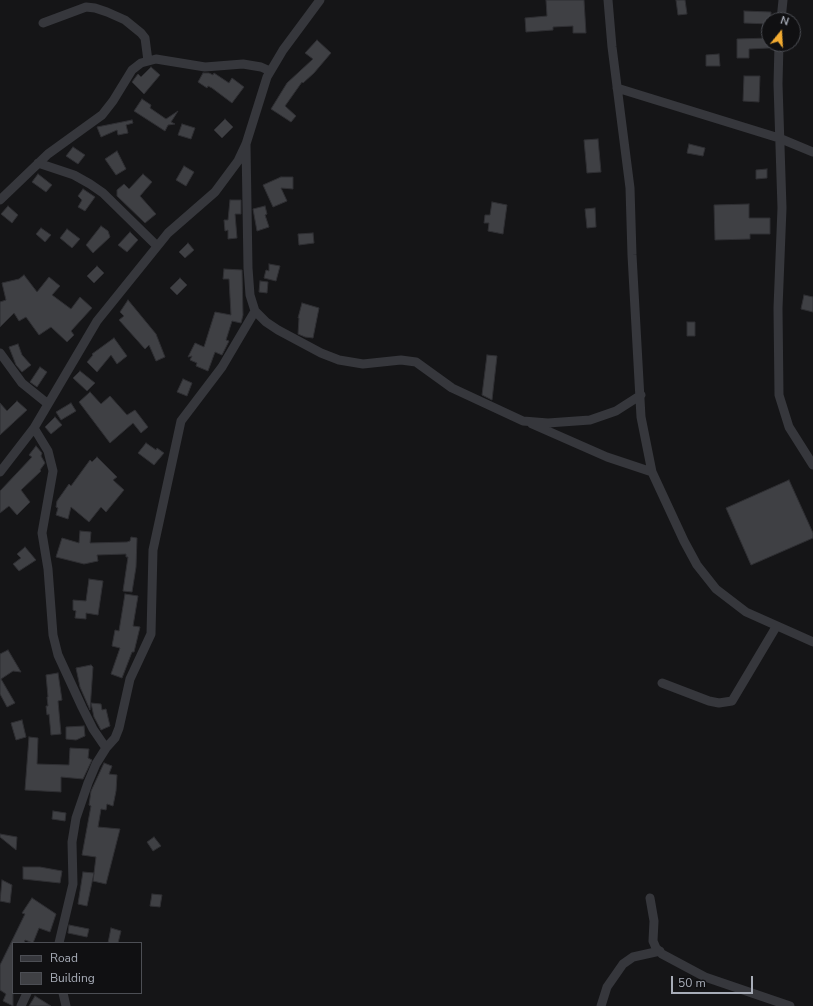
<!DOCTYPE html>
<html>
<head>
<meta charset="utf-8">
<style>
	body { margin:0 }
	#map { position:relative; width:813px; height:1006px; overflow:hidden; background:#151517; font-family:"Nunito Sans",sans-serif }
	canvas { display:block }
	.legend { position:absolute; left:12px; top:942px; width:130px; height:52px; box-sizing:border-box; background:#101012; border:1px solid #4c4e54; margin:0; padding:5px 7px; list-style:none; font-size:12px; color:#a7acb7 }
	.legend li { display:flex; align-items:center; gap:8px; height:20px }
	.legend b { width:20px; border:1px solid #4c4e54 }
	.north { position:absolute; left:761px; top:12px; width:40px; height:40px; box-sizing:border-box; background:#101012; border:1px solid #4c4e54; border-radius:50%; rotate:18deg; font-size:11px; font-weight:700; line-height:16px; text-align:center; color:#a7acb7 }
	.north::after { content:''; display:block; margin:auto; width:14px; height:18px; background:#f2ab31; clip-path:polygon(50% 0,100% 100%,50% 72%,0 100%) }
	.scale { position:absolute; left:671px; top:976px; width:82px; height:18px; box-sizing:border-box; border:2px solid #a7acb7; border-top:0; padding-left:5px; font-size:12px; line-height:14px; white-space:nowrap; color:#a7acb7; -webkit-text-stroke:3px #101012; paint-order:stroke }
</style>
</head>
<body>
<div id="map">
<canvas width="813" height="1006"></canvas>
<ul class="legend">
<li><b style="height:5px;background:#36373c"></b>Road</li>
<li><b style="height:11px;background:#3f4044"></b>Building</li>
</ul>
<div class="north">N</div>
<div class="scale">50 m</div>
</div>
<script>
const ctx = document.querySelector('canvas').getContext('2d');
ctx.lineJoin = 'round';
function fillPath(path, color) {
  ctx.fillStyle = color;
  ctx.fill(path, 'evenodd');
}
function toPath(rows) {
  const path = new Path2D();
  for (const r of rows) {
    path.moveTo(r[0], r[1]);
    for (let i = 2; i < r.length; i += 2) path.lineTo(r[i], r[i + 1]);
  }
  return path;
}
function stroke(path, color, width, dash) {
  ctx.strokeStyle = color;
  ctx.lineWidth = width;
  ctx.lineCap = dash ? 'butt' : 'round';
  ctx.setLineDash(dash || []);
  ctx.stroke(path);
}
const building = toPath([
	[546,0,584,0,586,33,573,33,573,26,553,27,553,30,526,32,525,18,547,16,546,0],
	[676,0,685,0,687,14,678,15,676,0],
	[744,11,771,12,771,20,769,20,769,24,744,23,744,11],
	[769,38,769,48,749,49,749,58,737,58,737,39,769,38],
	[317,40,331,53,314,73,303,83,302,82,285,106,296,116,291,122,271,109,287,83,313,59,305,53,317,40],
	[719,54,720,66,706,66,706,55,719,54],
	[151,67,160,75,144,94,132,82,138,74,141,77,151,67],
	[203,73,209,73,213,75,214,73,229,83,232,78,244,87,232,103,212,88,208,86,207,88,198,82,203,73],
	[744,76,760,76,759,102,743,101,744,76],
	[142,99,151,105,150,108,166,119,178,111,171,122,175,124,168,125,165,131,134,111,142,99],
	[225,119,233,127,222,138,214,130,225,119],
	[132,120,133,123,126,125,128,133,118,135,117,130,101,137,97,127,132,120],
	[182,124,195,128,191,139,178,135,182,124],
	[598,139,601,172,587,173,584,140,598,139],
	[689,144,705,148,703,156,687,153,689,144],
	[73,147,85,155,78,164,66,156,73,147],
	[117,151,126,169,116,175,105,159,117,151],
	[184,166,194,172,186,186,176,180,184,166],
	[767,169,767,178,756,179,756,170,767,169],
	[38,174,52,185,46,192,32,182,38,174],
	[143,174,152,182,140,196,156,214,145,223,117,196,117,190,124,184,129,189,143,174],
	[281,177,293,177,293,189,281,188,287,201,273,207,263,185,281,177],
	[83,189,95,197,85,211,78,207,82,200,78,196,83,189],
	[230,200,241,200,241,214,235,214,237,238,228,239,228,230,225,231,224,220,228,220,230,200],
	[492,202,507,205,503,234,488,231,489,223,484,223,485,215,490,215,492,202],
	[749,204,749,218,770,218,770,234,750,234,750,239,715,240,714,205,749,204],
	[8,206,18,215,12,223,1,214,8,206],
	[265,206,267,214,265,215,269,227,257,231,253,209,265,206],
	[595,208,596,227,587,228,585,209,595,208],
	[101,226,108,231,110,237,93,253,86,245,101,226],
	[41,228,51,235,45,242,36,234,41,228],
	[67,229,80,239,72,248,60,238,67,229],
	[130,232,138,240,127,252,118,245,130,232],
	[313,233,314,243,299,245,298,234,313,233],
	[188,243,194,250,185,258,179,252,188,243],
	[269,264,280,266,276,281,264,278,266,270,269,271,269,264],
	[97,266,104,273,94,283,87,276,97,266],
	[224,269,242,270,243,315,241,323,232,321,226,340,229,341,222,355,215,352,208,371,196,366,197,363,190,360,192,356,188,357,195,343,204,347,215,312,231,315,229,279,223,279,224,269],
	[24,275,37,292,49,277,60,286,52,295,71,309,80,297,92,308,71,331,74,335,67,342,51,327,39,335,26,317,19,321,14,313,0,327,0,302,6,300,2,283,19,279,24,275],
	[180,278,187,285,177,295,170,288,180,278],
	[260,281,268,282,267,293,259,292,260,281],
	[804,295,813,297,813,312,801,309,804,295],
	[128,300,156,334,165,357,156,361,149,345,145,349,119,320,124,316,120,312,128,300],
	[302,303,319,308,313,338,305,337,298,334,299,318,298,318,302,303],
	[687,322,695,322,695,336,687,336,687,322],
	[114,338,127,356,117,364,111,355,97,372,87,362,93,355,92,354,114,338],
	[18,344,22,355,31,365,22,372,16,365,9,347,18,344],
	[487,355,497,356,492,400,482,395,487,355],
	[40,367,47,372,37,387,30,382,40,367],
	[80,371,95,383,87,391,73,378,80,371],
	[183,379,192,383,187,396,177,392,183,379],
	[90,392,101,404,110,396,127,415,135,410,148,427,141,433,133,423,110,443,79,402,90,392],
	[17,401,27,410,0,435,0,403,7,411,17,401],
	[71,403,76,411,61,420,56,412,71,403],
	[55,417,62,425,51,434,45,427,55,417],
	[146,443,156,450,157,448,164,453,154,465,138,453,146,443],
	[36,446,42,453,41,456,45,463,40,470,41,471,21,490,30,502,17,515,9,506,0,513,0,491,32,457,29,455,36,446],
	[97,457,117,477,113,480,124,490,106,512,101,507,89,522,71,507,68,519,56,515,58,508,56,507,57,501,69,484,71,486,90,460,92,462,97,457],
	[789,480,813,533,813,538,751,565,726,508,789,480],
	[80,531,91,532,90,543,127,542,130,541,131,537,137,538,136,567,132,592,123,591,128,557,126,557,126,554,97,555,98,561,84,564,56,557,62,538,79,543,80,531],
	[25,547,36,560,19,571,13,564,21,558,17,554,25,547],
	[89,579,103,581,98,615,86,613,86,619,75,618,76,611,73,610,73,600,86,601,89,579],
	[125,594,138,596,133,626,140,627,134,652,132,652,122,678,111,674,120,648,112,646,115,630,119,631,125,594],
	[8,650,21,672,13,671,1,679,15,703,7,707,0,694,0,654,8,650],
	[91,665,93,667,90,710,80,687,76,668,91,665],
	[58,673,62,700,58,701,61,734,51,735,49,714,47,715,46,706,48,706,47,697,48,697,46,675,58,673],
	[91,703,101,704,102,710,106,709,110,726,101,730,94,717,91,703],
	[22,720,26,737,16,740,11,723,22,720],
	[84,726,85,736,76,740,66,739,66,727,84,726],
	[29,737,38,738,37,764,69,765,70,748,89,749,88,758,92,760,83,779,61,777,61,792,25,790,29,737],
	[104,763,112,766,109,774,117,775,116,791,113,806,107,804,106,810,101,809,98,827,120,829,106,884,93,881,96,857,82,855,91,806,89,805,91,791,104,763],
	[53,811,66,813,65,821,52,819,53,811],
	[0,834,17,837,16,850,0,837,0,834],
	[154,837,161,846,153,851,147,842,154,837],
	[23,867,40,867,62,871,60,883,23,879,23,867],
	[83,872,94,873,87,906,78,904,83,872],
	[2,880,12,885,10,903,0,901,2,880],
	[152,894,162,895,160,907,150,906,152,894],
	[32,898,56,914,50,932,39,928,33,943,25,940,24,943,13,943,13,1006,3,1001,6,994,0,990,0,965,25,914,22,913,32,898],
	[69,925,89,929,87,937,68,933,69,925],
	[111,928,121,931,118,943,108,943,111,928],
	[35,996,51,1006,29,1006,35,996]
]);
fillPath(building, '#3f4044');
stroke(building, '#2f2f33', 1);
stroke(toPath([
	[608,0,612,47,630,188,632,255,641,417,652,472,684,541,697,565,716,589,746,612,813,642],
	[781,20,783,0],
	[43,23,86,7,95,8,107,12,125,20,141,33,145,38,148,61],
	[779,44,778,84,782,208,778,308,779,395,789,427,813,465],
	[617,88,779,138,813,152],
	[38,163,74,175,90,184,103,193,157,246],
	[0,200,48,154,102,115,113,101,132,70,141,63,156,59,205,67,243,64,261,67,270,71],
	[255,311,266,322,278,330,321,353,339,360,363,364,401,360,416,362,452,388,523,421,548,423,590,420,616,411,641,395],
	[0,353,22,383,48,404],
	[532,424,607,457,652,472],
	[34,428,48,451,53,471,42,533,48,569,53,635,58,655,82,707,93,729,106,748,96,764,88,783,76,818,72,842,73,884,59,943],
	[0,472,34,428,97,321,168,233,215,192,238,161,246,144,267,77,283,50,320,0],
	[662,683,709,701,719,703,732,701,776,627],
	[106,748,115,738,119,728,130,679,151,634,153,550,181,421,222,367,255,311,250,295,248,268,246,144],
	[650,898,654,921,653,941,656,948,662,954,705,977,790,1006],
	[63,993,66,1006],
	[21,1006,27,993],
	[601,1006,607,987,623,964,633,957,660,951]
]), '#36373c', 9);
</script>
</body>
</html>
